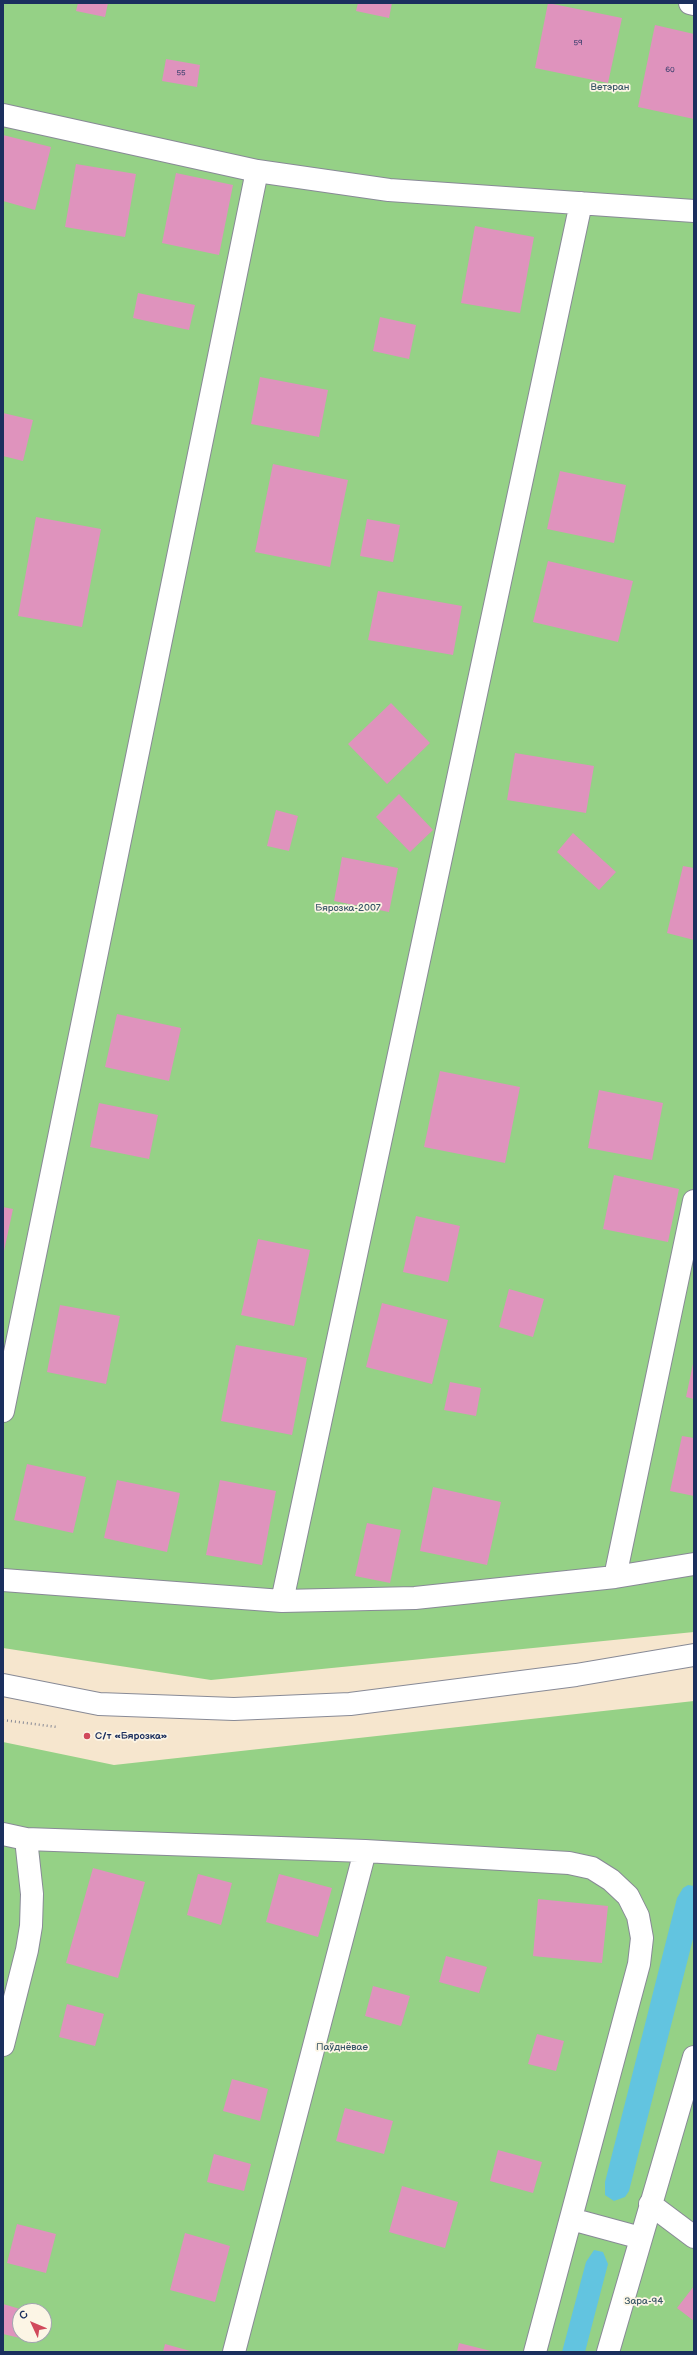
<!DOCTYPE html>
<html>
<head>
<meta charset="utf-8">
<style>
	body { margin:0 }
	#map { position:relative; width:697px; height:2355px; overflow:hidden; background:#f6e6ce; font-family:"Balsamiq Sans",sans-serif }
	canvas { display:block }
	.frame { position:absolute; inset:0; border:4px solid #1b2f5e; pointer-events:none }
	.north { position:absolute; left:12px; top:2303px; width:40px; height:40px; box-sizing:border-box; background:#fcf5e5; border:1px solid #a2a6af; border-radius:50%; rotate:314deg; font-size:11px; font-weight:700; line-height:16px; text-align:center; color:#1b2f5e }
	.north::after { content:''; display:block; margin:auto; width:14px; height:18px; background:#d1495b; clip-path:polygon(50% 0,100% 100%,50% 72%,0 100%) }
</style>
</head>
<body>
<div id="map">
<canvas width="697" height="2355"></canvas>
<div class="frame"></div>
<div class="north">С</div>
</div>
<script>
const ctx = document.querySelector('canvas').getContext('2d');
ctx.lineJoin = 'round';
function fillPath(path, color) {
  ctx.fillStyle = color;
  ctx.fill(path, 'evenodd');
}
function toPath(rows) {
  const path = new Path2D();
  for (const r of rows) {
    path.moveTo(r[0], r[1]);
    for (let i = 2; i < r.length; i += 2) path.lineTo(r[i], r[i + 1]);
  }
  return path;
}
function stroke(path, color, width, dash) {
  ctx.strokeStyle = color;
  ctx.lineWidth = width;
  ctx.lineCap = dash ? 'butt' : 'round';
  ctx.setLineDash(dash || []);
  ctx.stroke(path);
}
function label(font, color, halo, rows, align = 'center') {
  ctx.font = font + ' "Balsamiq Sans",sans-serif';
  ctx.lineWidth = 3.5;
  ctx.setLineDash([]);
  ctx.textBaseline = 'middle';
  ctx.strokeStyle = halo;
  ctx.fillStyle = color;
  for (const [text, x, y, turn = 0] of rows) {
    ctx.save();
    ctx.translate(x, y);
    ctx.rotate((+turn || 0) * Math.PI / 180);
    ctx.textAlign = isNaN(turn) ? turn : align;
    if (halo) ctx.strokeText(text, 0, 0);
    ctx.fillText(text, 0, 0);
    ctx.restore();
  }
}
fillPath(toPath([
	[3,3,694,3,694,1632,211,1680,3,1648],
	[694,1701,694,2352,3,2352,3,1742,114,1765],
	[20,2311,44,2311,44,2335,20,2335]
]), '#95d186');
fillPath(toPath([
	[688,1885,694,1886,694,1935,629,2191,625,2197,614,2201,605,2195,605,2182,677,1898,683,1888],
	[594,2250,603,2252,608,2264,585,2352,562,2352,586,2262]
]), '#62c4e0');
fillPath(toPath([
	[78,3,108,3,105,17,76,11],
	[358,3,392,3,389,18,356,11],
	[548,3,622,18,608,83,535,68],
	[655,25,694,34,694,119,638,107],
	[166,59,200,65,197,87,162,81],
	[3,135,51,147,35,210,3,201],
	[76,164,136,174,125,237,65,227],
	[176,173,233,185,219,255,162,243],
	[475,226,534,237,520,313,461,303],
	[138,293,195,305,189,330,133,318],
	[380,317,416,325,409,359,373,351],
	[260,377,328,390,319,437,251,424],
	[3,413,33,420,23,461,3,456],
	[273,464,348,480,330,567,255,552],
	[560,471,626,485,614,543,547,529],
	[36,517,101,529,82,627,18,616],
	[367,519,400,525,393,562,360,556],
	[548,561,633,581,618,642,533,622],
	[378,591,462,606,453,655,368,640],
	[391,703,430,743,387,784,348,744],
	[515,753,594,766,586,813,507,800],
	[399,794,433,830,410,852,376,817],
	[276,810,298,816,289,851,267,846],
	[573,833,616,872,599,890,557,852],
	[342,857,398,868,389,912,334,901],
	[683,866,694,868,694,940,667,933],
	[117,1014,181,1028,169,1081,105,1067],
	[440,1071,520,1087,505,1163,424,1147],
	[599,1090,663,1103,652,1160,588,1148],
	[99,1103,158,1115,149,1159,90,1147],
	[614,1175,679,1189,668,1242,603,1229],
	[3,1207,13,1209,4,1251,3,1251],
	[416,1216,460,1226,448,1282,403,1272],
	[258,1239,310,1250,294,1326,241,1315],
	[509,1289,544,1299,533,1337,499,1327],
	[382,1303,448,1320,432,1384,366,1367],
	[60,1305,120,1316,106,1384,47,1372],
	[236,1345,307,1358,292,1435,221,1421],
	[693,1364,694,1364,694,1399,686,1397],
	[450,1382,481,1388,476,1416,444,1410],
	[682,1436,694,1438,694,1496,670,1491],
	[27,1464,86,1477,73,1533,14,1520],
	[117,1480,180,1493,167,1552,104,1538],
	[220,1480,276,1491,262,1565,206,1555],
	[433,1487,501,1502,487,1565,420,1551],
	[367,1523,401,1530,390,1583,355,1576],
	[93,1868,145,1882,118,1978,66,1963],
	[198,1874,232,1883,221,1925,187,1915],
	[279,1874,332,1888,318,1937,266,1922],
	[538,1899,608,1906,602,1963,533,1956],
	[446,1956,487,1967,479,1993,439,1982],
	[373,1986,410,1996,401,2026,365,2016],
	[67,2004,104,2014,95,2046,59,2037],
	[537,2034,564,2041,556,2071,528,2064],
	[232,2079,268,2089,260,2121,223,2111],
	[345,2108,393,2121,384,2154,336,2141],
	[498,2150,542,2162,533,2193,490,2181],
	[214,2154,251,2164,244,2191,207,2182],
	[402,2186,458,2202,445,2248,389,2232],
	[17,2224,56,2234,46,2273,7,2263],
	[185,2233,230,2246,215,2302,170,2290],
	[694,2286,694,2321,677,2308],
	[3,2304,27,2311,20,2311,20,2338,3,2334],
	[459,2343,491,2351,491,2352,457,2352],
	[165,2344,194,2352,163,2352]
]), '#df93bd');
const minor = toPath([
	[690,3,694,4],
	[3,115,257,171,389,190,694,211],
	[3,1411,257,171],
	[615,1577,694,1201],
	[3,1580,282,1601,415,1598,615,1577,694,1564],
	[282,1601,581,203],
	[3,1685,99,1704,234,1709,350,1704,576,1675,694,1655],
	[3,1834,26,1839,32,1894,31,1926,27,1950,3,2045],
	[26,1839,365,1851,569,1863,592,1868,611,1880,628,1896,638,1916,642,1938,639,1964,535,2352],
	[650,2204,694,2237],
	[571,2219,641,2238],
	[234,2352,365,1851],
	[608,2352,694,2057]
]);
stroke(minor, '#888a96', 24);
stroke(toPath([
	[3,1720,57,1727]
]), '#888a96', 2.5, [1, 3]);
stroke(minor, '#fff', 22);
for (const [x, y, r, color] of [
	[87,1736,4,"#d1495b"]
]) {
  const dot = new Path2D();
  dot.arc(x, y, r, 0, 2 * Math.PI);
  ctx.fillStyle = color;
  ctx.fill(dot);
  stroke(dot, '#fcf5e5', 1.5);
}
label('8px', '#4c4876', null, [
	["59",578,43],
	["60",670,70],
	["55",181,73]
]);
label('10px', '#3a5868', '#fcf5e5', [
	["Ветэран",610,87],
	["Бярозка-2007",348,908],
	["Паўднёвае",342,2047],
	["Зара-94",644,2301]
]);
label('bold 10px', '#1b2f5e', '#fcf5e5', [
	["С/т «Бярозка»",95,1736]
], 'left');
</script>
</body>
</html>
